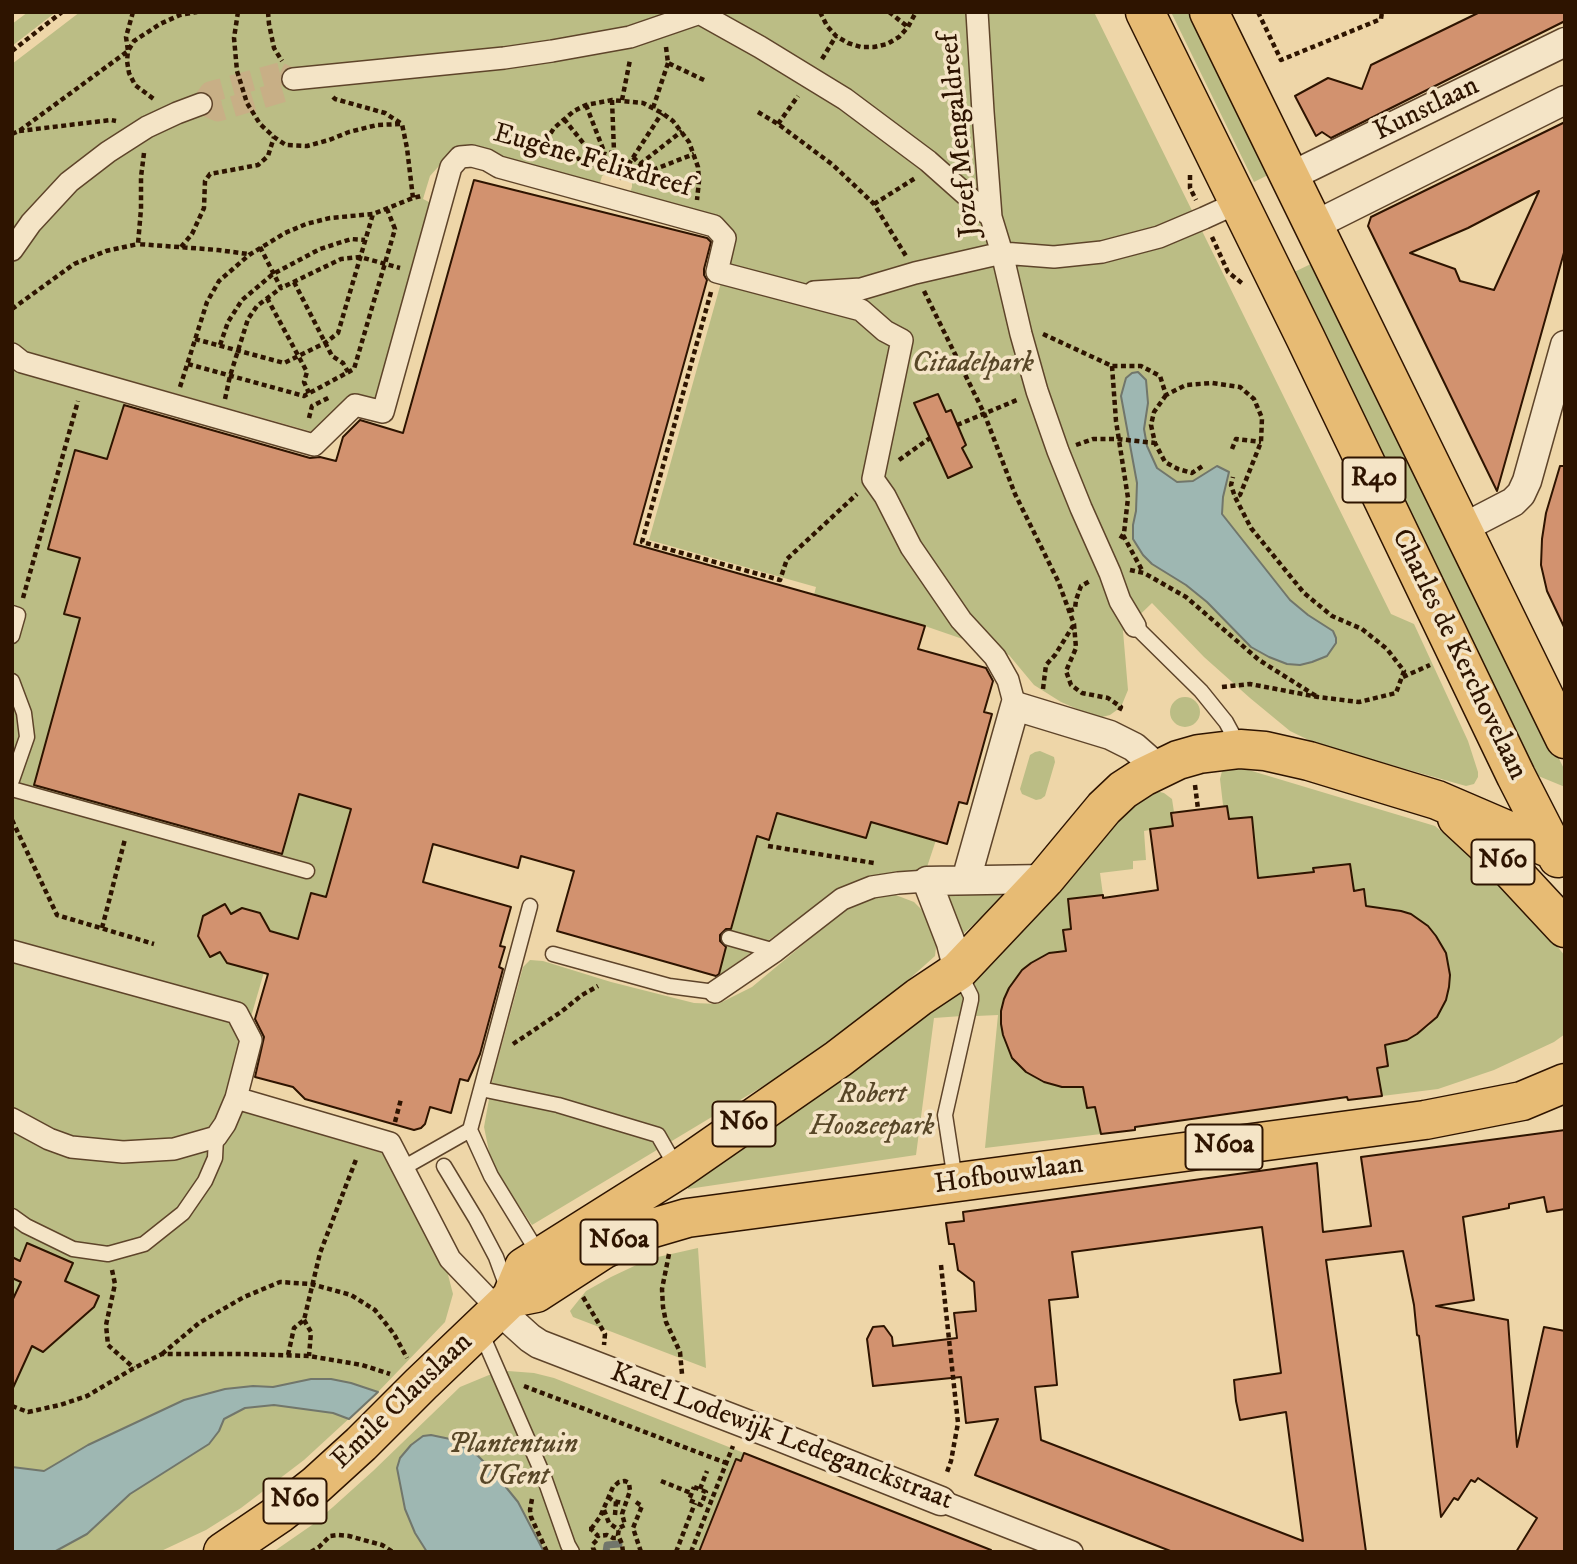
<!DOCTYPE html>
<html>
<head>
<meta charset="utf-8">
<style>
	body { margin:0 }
	#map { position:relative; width:1577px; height:1564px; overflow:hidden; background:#eed6a8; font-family:"IM FELL DW Pica",serif }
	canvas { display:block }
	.frame { position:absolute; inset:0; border:14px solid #2e1400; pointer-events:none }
</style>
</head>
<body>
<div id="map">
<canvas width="1577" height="1564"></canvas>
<div class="frame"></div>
</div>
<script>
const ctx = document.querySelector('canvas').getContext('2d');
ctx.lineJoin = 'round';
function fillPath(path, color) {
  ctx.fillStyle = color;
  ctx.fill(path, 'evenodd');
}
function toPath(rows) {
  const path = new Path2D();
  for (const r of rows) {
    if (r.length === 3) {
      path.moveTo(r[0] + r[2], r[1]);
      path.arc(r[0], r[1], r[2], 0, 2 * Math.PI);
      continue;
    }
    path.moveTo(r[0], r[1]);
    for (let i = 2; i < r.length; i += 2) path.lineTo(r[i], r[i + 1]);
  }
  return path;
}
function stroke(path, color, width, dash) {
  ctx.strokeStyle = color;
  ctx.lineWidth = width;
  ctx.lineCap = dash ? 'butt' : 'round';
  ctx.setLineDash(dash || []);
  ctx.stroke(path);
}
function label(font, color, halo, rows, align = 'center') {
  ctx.font = font + ' "IM FELL DW Pica",serif';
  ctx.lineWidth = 7;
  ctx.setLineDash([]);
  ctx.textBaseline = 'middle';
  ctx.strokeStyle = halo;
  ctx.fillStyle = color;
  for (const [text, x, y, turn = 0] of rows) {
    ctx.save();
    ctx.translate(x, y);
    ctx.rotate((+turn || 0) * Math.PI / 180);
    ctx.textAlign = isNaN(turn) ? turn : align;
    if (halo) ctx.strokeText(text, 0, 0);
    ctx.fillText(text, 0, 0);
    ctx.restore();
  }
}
fillPath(toPath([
	[28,12,56,12,12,46,12,24],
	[80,12,1094,12,1391,614,1414,624,1468,741,1478,772,1478,777,1474,784,1466,786,1317,744,1290,731,1250,698,1204,657,1152,603,1123,631,1128,690,1121,707,1110,715,1098,718,1061,702,1034,685,1009,655,925,626,814,595,816,587,649,540,722,279,732,237,629,195,632,187,632,181,628,174,620,170,612,170,602,176,599,186,447,157,430,176,423,199,429,202,431,205,379,396,313,432,131,381,107,459,75,450,48,548,80,558,64,613,80,618,34,785,281,855,299,794,351,809,326,897,311,893,298,939,279,934,274,937,260,913,242,908,231,914,225,904,203,916,198,936,210,957,220,952,227,963,245,968,269,955,225,1106,385,1154,445,1263,453,1294,445,1322,378,1392,304,1460,241,1508,206,1530,159,1552,12,1552,12,64],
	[1171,12,1196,12,1274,172,1254,182],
	[1317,261,1565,771,1565,787,1531,773,1288,275],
	[1185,712,15],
	[1040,751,1054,757,1055,762,1045,796,1041,799,1036,800,1022,794,1020,789,1030,755,1035,752],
	[1232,765,1435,826,1475,859,1545,931,1565,956,1565,1034,1554,1042,1494,1070,1438,1089,1382,1096,1377,1068,1388,1066,1385,1045,1407,1040,1417,1034,1429,1026,1441,1010,1449,987,1450,975,1446,953,1436,936,1428,926,1411,914,1391,909,1366,909,1364,889,1354,891,1350,864,1314,868,1314,872,1258,878,1252,817,1229,819,1227,806,1223,805,1220,779,1222,771],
	[1156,791,1164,793,1172,799,1174,812,1171,813,1173,826,1144,831,1146,860,1133,861,1133,869,1100,873,1103,895,1068,899,1071,929,1066,951,1049,953,1031,963,1022,970,1009,988,1004,999,1001,1024,1003,1035,1012,1058,1026,1072,1044,1083,1062,1087,1083,1086,1087,1108,1095,1107,1101,1134,985,1148,998,1015,976,1016,979,995,969,976,1116,816],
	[777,813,866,838,871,822,936,840,927,867,930,873,894,872,863,879,834,894,718,976,757,836,769,839],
	[1004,891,994,906,961,936,957,917,952,908,947,896,952,893],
	[893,894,914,902,924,912,937,939,935,956,897,990,785,1073,532,1225,492,1166,484,1127,493,1077,523,967,530,960,543,961,611,982,694,1003,718,1004,752,987,847,908,872,898],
	[958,986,963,996,962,1016,934,1018,916,1155,688,1189,688,1182],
	[698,1248,706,1368,573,1317,570,1311,586,1291,611,1277,649,1259],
	[508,1371,534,1373,554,1378,744,1453,741,1461,735,1459,699,1552,273,1552,312,1525,333,1507,373,1471,460,1387,489,1375]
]), '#bbbd85');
const water = toPath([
	[1138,372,1146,380,1148,403,1144,429,1147,446,1157,468,1177,482,1193,481,1217,466,1229,472,1223,497,1222,514,1290,600,1308,615,1333,631,1336,638,1336,643,1327,656,1312,662,1300,665,1287,664,1269,657,1251,647,1207,602,1186,585,1152,564,1143,555,1133,539,1133,525,1136,511,1137,483,1121,396,1126,378,1132,373,1138,372],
	[311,1379,331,1379,351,1383,378,1392,349,1419,333,1413,274,1405,245,1408,224,1419,219,1431,209,1444,130,1494,87,1534,54,1552,12,1552,12,1467,44,1471,88,1445,184,1400,225,1389,253,1386,273,1387,311,1379],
	[431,1435,450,1439,478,1456,492,1470,518,1502,544,1552,427,1552,415,1533,405,1509,397,1468,400,1458,411,1445,423,1436,431,1435]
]);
fillPath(water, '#9eb7b2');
stroke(water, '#71766b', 2);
stroke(toPath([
	[606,1552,607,1545,619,1544]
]), '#71766b', 7);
const building = toPath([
	[1480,12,1565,12,1565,21,1331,138,1322,132,1316,136,1295,96,1328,78,1362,89,1371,65,1480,12],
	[1565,122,1565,249,1497,491,1368,226,1371,217,1565,122],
	[1539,191,1494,290,1460,281,1455,269,1410,253,1468,228,1539,191],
	[474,180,707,238,711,242,704,269,704,275,707,280,634,544,925,626,918,649,986,668,993,681,984,712,992,714,967,804,959,802,947,844,871,822,866,838,777,813,769,840,757,836,731,929,726,929,720,935,720,941,726,947,719,974,716,976,557,931,574,871,521,856,518,868,433,844,423,882,511,907,500,946,505,947,499,967,503,969,480,1054,468,1081,460,1079,451,1113,430,1107,425,1124,421,1128,414,1130,305,1099,293,1087,255,1077,264,1037,255,1019,268,974,227,963,220,952,210,957,198,936,203,916,225,904,231,914,242,908,260,913,270,931,298,939,311,893,326,897,351,809,299,794,282,854,34,785,80,618,64,614,80,558,48,549,75,450,107,459,124,405,310,458,320,457,336,461,343,437,360,420,403,433,474,180],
	[938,394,946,412,951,410,966,445,962,448,972,467,948,478,914,403,938,394],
	[1560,466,1565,466,1565,629,1547,591,1541,565,1542,539,1546,513,1560,466],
	[1227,806,1229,819,1252,817,1258,878,1314,872,1313,868,1350,864,1354,891,1364,889,1366,906,1401,911,1411,914,1428,926,1436,936,1446,953,1450,975,1449,987,1446,1000,1437,1017,1417,1034,1407,1040,1385,1045,1388,1066,1377,1068,1382,1096,1348,1100,1347,1097,1135,1127,1135,1130,1101,1134,1095,1107,1087,1108,1083,1087,1062,1087,1044,1082,1026,1072,1012,1058,1003,1035,1001,1024,1001,1011,1004,999,1009,988,1022,970,1031,963,1049,953,1066,951,1063,930,1071,929,1068,899,1103,895,1103,898,1158,890,1150,829,1173,826,1171,813,1227,806],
	[1565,1130,1565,1209,1547,1212,1544,1197,1509,1204,1509,1208,1463,1217,1474,1300,1436,1306,1508,1320,1517,1447,1544,1327,1565,1331,1565,1552,1516,1552,1537,1518,1478,1478,1475,1482,1471,1480,1458,1500,1454,1498,1441,1517,1419,1336,1417,1335,1414,1305,1403,1251,1326,1260,1366,1552,1173,1552,975,1475,998,1419,966,1423,961,1377,873,1386,867,1339,873,1327,884,1326,892,1337,893,1346,957,1338,954,1313,976,1311,974,1282,958,1270,954,1244,949,1244,946,1223,964,1221,963,1212,1317,1163,1323,1232,1371,1226,1361,1157,1565,1130],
	[1262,1227,1281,1373,1234,1380,1236,1401,1240,1420,1286,1412,1303,1541,1041,1440,1035,1387,1057,1385,1049,1300,1078,1297,1072,1252,1262,1227],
	[27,1243,73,1263,65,1281,99,1296,94,1307,43,1352,32,1346,12,1390,12,1301,21,1282,12,1278,12,1257,20,1261,27,1243],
	[744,1453,991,1550,991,1552,699,1552,736,1459,741,1461,744,1453]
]);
fillPath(building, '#d2926f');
stroke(building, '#2e1400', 2);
stroke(toPath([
	[280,73,293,79,285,91,218,111,201,104,210,92,280,73]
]), '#c8af86', 21, [21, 10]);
const service = toPath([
	[12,613,18,615,12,636],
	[1135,626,1201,691,1226,722,1239,746],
	[12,681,24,713,27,737,12,780],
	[12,789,307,871],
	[530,906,470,1130,491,1176,540,1256],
	[729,938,775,951],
	[553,954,669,986,715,992],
	[481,1089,558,1105,658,1135,678,1170],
	[444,1166,476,1219,496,1257,507,1287],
	[403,1168,470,1130],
	[955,1180,945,1115,971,1000,971,996,959,972],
	[12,1216,26,1226,73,1249,108,1254,144,1244,183,1213,205,1181,215,1158,216,1137],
	[480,1330,544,1477,568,1545,572,1552]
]);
const pedestrian = toPath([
	[977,12,983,112,991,217,1002,253,1021,334,1037,391,1058,451,1081,508,1110,573,1120,601,1135,626],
	[701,14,760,47,845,99,928,161,991,217],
	[293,79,504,58,552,51,630,37,703,12],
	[12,250,31,223,69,182,108,152,147,127,177,113,201,104],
	[814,292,861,289,915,273,1002,253,1054,257,1102,252,1159,237,1204,218,1239,202],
	[12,354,22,362,314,445,355,405,383,412,451,167,460,157,472,156,487,160,499,167,714,226,725,238,717,272,861,310,885,331,902,340,873,479,885,496,911,547,961,620,995,657,1008,680,1015,706],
	[12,951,237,1013,251,1040,236,1098,390,1143,450,1259,499,1310],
	[715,992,775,951,842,899,872,887,898,883,927,881],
	[12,1119,49,1139,71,1147,123,1152,174,1149,216,1137,225,1124,236,1098],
	[941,1501,1072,1552]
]);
const minor = toPath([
	[1289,177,1565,42],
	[1313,226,1565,100],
	[1461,529,1513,502,1521,494,1527,481,1565,345],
	[966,880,1015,706,1110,735,1134,747,1159,769],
	[958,971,951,943,927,881,1045,879],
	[499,1310,530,1338,539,1344,770,1433,941,1501]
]);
const primary = toPath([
	[1145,12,1305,337,1516,776,1558,858],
	[1209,12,1565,739],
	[1457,818,1498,856,1565,928],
	[511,1298,536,1293,604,1249,646,1230,687,1218,1425,1120,1522,1101,1565,1083],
	[223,1552,279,1514,316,1485,361,1444,421,1384,511,1298,524,1267,678,1170,838,1059,919,997,958,971,1045,879,1104,808,1123,790,1143,777,1178,760,1199,754,1240,749,1265,751,1309,761,1437,800,1565,855]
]);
stroke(service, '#5e442a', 17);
stroke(pedestrian, '#5e442a', 24);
stroke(minor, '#5e442a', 31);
stroke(primary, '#2e1400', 41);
stroke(toPath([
	[133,12,126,37,128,51,127,61,129,73,135,85,155,100],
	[238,12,234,38,237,71,247,103,260,124,274,137,286,145,307,146,329,140,349,132,377,125,402,124],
	[268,12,269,24,274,48,282,61],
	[820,12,827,26,836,36,848,43,861,47,874,47,887,44,899,37,908,27,916,12],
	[889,12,908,27],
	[1258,12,1281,60,1381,19,1382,12],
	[666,47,668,63,706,81],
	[12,51,62,12],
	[822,59,836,36],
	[333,97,335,99,385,113,402,124,407,148,413,198],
	[612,100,615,177],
	[622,100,630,60],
	[586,105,605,154],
	[653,108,668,63],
	[758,112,778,124,833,165,874,204,906,256],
	[564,119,596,159],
	[778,124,798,96],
	[19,131,111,120,116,121],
	[12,134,19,131,128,51,134,41,160,24,180,15,197,12],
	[547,139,590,166],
	[144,153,141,177,141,209,138,244,218,250,248,254],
	[539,156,547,139,554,128,574,111,586,105,612,100,643,103,662,113,673,121,689,142,698,167,699,181,697,200],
	[633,157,640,164,645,173,647,183],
	[640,164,682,131],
	[589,167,596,159,605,154,614,152],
	[645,173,694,154],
	[1190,175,1190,188,1196,200],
	[619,179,662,113],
	[647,183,699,181],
	[874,204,917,177],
	[1212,237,1228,272,1243,284],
	[181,247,192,234,204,208,205,181,210,174,258,165,268,156,274,137],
	[260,247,281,288,341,259,360,257,400,268],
	[294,282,332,356,343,363,348,372],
	[924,291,984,413,1015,494,1058,581,1074,624,1076,648,1066,671,1071,685,1082,693,1108,698,1121,707,1118,713],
	[711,292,642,542,780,580,787,559,857,494],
	[267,298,307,372,304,382,309,393],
	[12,309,74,264,106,251,138,244],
	[1043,334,1112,366,1141,366,1160,376,1166,395,1186,385,1212,383,1240,387,1254,399,1262,418,1261,442,1240,495,1235,497],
	[195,339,284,363,325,343,338,333,373,214],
	[220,345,228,322,242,300,273,274,320,249,351,239,365,240],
	[188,364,304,396,354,369,395,229,387,209],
	[1112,366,1116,421,1128,498,1124,533,1119,541],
	[180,387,207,302,219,281,249,255,285,233,306,224,330,218,373,214,413,198,421,196],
	[1166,395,1154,412,1151,425,1155,443,1165,462,1178,469,1192,473,1204,465],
	[225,399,230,376,248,319,257,306,281,288],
	[309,418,312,406,330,397],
	[957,425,1017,400],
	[1076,445,1093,439,1118,439,1155,443],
	[1232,449,1236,439,1261,442],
	[899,460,930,438],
	[1123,535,1143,572],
	[1130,570,1144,573,1186,597,1259,660,1316,696],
	[23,598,78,401],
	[1069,611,1075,609,1076,600,1081,586,1090,581],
	[1403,677,1430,665],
	[1222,687,1250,684,1318,697,1359,702,1396,693,1404,671,1387,649,1362,629,1332,616,1304,593,1251,528,1235,497,1231,485,1233,477],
	[1043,689,1046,665,1055,655,1073,626],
	[1195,785,1198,809],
	[12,820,57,915,154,944],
	[768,846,874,863],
	[102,928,125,839],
	[513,1044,561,1012,582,995,598,986],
	[395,1122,401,1099],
	[669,1254,662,1289,663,1307,666,1322,680,1352,682,1374],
	[941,1265,958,1423,951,1461,946,1475],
	[112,1270,115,1284,106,1325,108,1345,134,1368],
	[583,1297,605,1334,604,1345],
	[304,1320,311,1332,309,1356],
	[162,1354,199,1323,244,1297,280,1282,311,1284,351,1295,375,1310,394,1334,407,1358],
	[288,1355,294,1328,304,1320,320,1253,357,1157],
	[524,1386,726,1463],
	[12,1406,28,1412,60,1405,87,1396,134,1368,162,1354,243,1354,309,1356,362,1365,390,1374],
	[661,1481,691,1493],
	[694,1487,706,1492,701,1505,689,1500,694,1487],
	[700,1489,707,1471],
	[608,1497,614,1501,626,1504],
	[532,1499,530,1510,531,1517,547,1552],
	[636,1502,642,1506,633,1528,641,1552],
	[604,1510,609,1523,619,1530],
	[615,1515,616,1501],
	[589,1529,591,1529,598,1536,607,1535,613,1538,619,1538],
	[591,1529,600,1517,613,1487,619,1482,625,1481,629,1483,630,1491,622,1514,625,1525,619,1528,618,1535,622,1544,623,1552],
	[311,1552,319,1547,330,1536,338,1535,349,1536,382,1545,393,1552],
	[595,1552,593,1548,593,1544,598,1539,598,1536],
	[676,1552,695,1503],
	[691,1552,733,1446]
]), '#2e1400', 4.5, [5, 3.5]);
stroke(service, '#f4e4c6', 14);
stroke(pedestrian, '#f4e4c6', 21);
stroke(minor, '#f4e4c6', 28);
stroke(primary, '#e7bb74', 38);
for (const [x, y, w] of [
	[1374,480,63],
	[1503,862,63],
	[744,1124,63],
	[1224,1147,77],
	[619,1242,77],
	[295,1501,63]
]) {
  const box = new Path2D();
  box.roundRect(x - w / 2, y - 22.5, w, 45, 5);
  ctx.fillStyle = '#f4e4c6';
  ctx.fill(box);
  stroke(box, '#2e1400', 2);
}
label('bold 26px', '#2e1400', null, [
	["R40",1374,480],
	["N60",1503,862],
	["N60",744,1124],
	["N60a",1224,1147],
	["N60a",619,1242],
	["N60",295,1501]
]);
label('28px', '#2e1400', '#f4e4c6', [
	["Kunstlaan",1427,110,-26],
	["Jozef Mengaldreef",961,135,-96],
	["Eugène Felixdreef",592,162,16],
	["Charles de Kerchovelaan",1458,655,64],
	["Hofbouwlaan",1009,1176,-8],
	["Emile Clauslaan",403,1402,-44],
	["Karel Lodewijk Ledeganckstraat",781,1438,21]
]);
label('italic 28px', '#584728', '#f4e4c6', [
	["Citadelpark",973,365],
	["Robert",872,1096],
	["Hoozeepark",872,1128],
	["Plantentuin",513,1446],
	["UGent",513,1478]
]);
</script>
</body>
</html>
